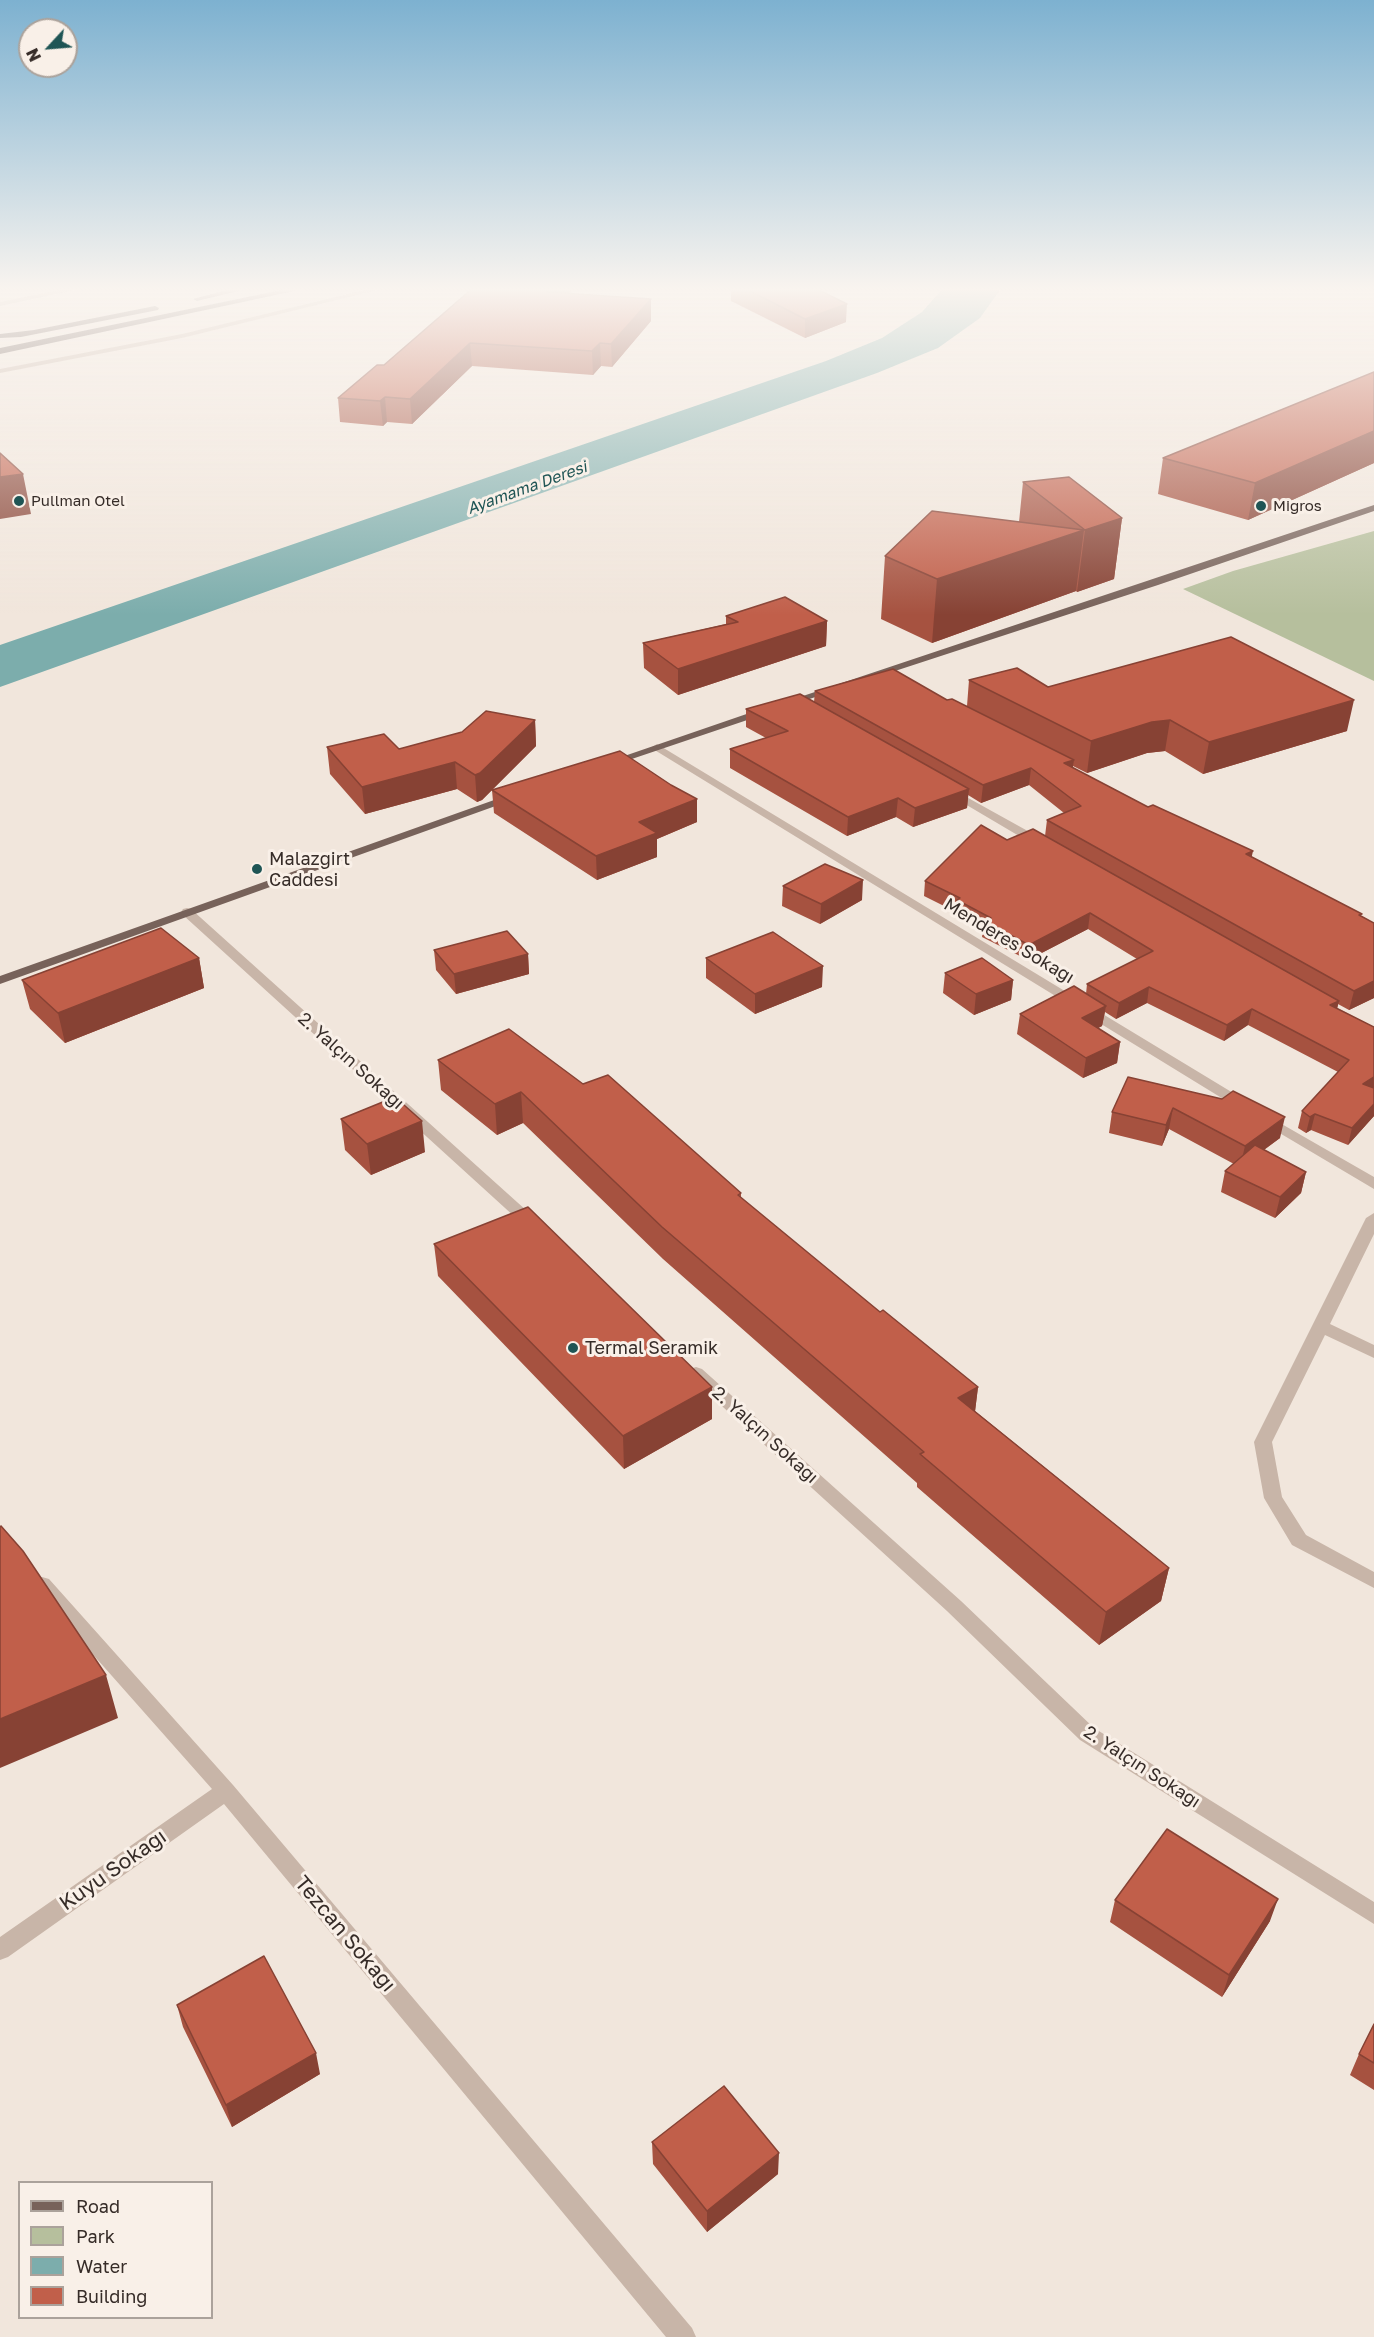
<!DOCTYPE html>
<html>
<head>
<meta charset="utf-8">
<style>
	body { margin:0 }
	#map { position:relative; width:1374px; height:2337px; overflow:hidden; background:#f1e6dc; font-family:"Golos Text",sans-serif }
	canvas { display:block }
	.legend { position:absolute; left:18px; top:2181px; width:195px; height:138px; box-sizing:border-box; background:#f9f0e8; border:2px solid #aba29b; margin:0; padding:8px 10px; list-style:none; font-size:18px; color:#362c28 }
	.legend li { display:flex; align-items:center; gap:12px; height:30px }
	.legend b { width:30px; border:2px solid #aba29b }
	.north { position:absolute; left:18px; top:18px; width:60px; height:60px; box-sizing:border-box; background:#f9f0e8; border:2px solid #aba29b; border-radius:50%; rotate:244deg; font-size:16px; font-weight:700; line-height:24px; text-align:center; color:#362c28 }
	.north::after { content:''; display:block; margin:auto; width:21px; height:27px; background:#1f5555; clip-path:polygon(50% 0,100% 100%,50% 72%,0 100%) }
</style>
</head>
<body>
<div id="map">
<canvas width="1374" height="2337"></canvas>
<ul class="legend">
<li><b style="height:8px;background:#77625a"></b>Road</li>
<li><b style="height:16px;background:#b6bf9d"></b>Park</li>
<li><b style="height:16px;background:#7cadac"></b>Water</li>
<li><b style="height:16px;background:#c15f4a"></b>Building</li>
</ul>
<div class="north">N</div>
</div>
<script>
const ctx = document.querySelector('canvas').getContext('2d');
ctx.lineJoin = 'round';
function fillPath(path, color) {
  ctx.fillStyle = color;
  ctx.fill(path, 'evenodd');
}
function toPath(rows) {
  const path = new Path2D();
  for (const r of rows) {
    path.moveTo(r[0], r[1]);
    for (let i = 2; i < r.length; i += 2) path.lineTo(r[i], r[i + 1]);
  }
  return path;
}
function stroke(path, color, width, dash) {
  ctx.strokeStyle = color;
  ctx.lineWidth = width;
  ctx.lineCap = dash ? 'butt' : 'round';
  ctx.setLineDash(dash || []);
  ctx.stroke(path);
}
function label(font, color, halo, rows, align = 'center') {
  ctx.font = font + ' "Golos Text",sans-serif';
  ctx.lineWidth = 6;
  ctx.setLineDash([]);
  ctx.textBaseline = 'middle';
  ctx.strokeStyle = halo;
  ctx.fillStyle = color;
  for (const [text, x, y, turn = 0] of rows) {
    ctx.save();
    ctx.translate(x, y);
    ctx.rotate((+turn || 0) * Math.PI / 180);
    ctx.textAlign = isNaN(turn) ? turn : align;
    if (halo) ctx.strokeText(text, 0, 0);
    ctx.fillText(text, 0, 0);
    ctx.restore();
  }
}
fillPath(toPath([
	[1374,531,1374,681,1183,589,1233,571]
]), '#b6bf9d');
fillPath(toPath([
	[944,287,1002,287,980,318,938,348,877,373,0,687,0,645,826,361,882,338,922,312]
]), '#7cadac');
fillPath(toPath([
	[74,287,89,287,0,306,0,302,74,287],
	[377,287,390,287,182,338,0,373,0,369,182,334,377,287],
	[657,744,1248,1102,1250,1105,1243,1109,1238,1108,653,749,652,747,657,744],
	[952,789,1044,840,1046,843,1044,846,1036,846,948,794,946,792,952,789],
	[187,908,191,909,537,1220,540,1224,537,1228,527,1228,183,915,181,912,183,909,187,908],
	[1266,1115,1374,1177,1374,1189,1261,1122,1259,1119,1261,1116,1266,1115],
	[1374,1213,1374,1234,1330,1324,1374,1345,1374,1358,1325,1335,1272,1442,1282,1497,1306,1535,1374,1572,1374,1588,1292,1545,1264,1498,1254,1442,1366,1218,1374,1213],
	[696,1367,702,1369,961,1601,1094,1728,1374,1902,1374,1924,1080,1740,947,1611,690,1377,688,1373,690,1369,696,1367],
	[42,1577,49,1579,233,1785,692,2328,696,2337,666,2337,224,1804,8,1957,0,1960,0,1937,212,1789,35,1589,32,1584,35,1579,42,1577]
]), '#c8b5a8');
fillPath(toPath([
	[1374,505,1374,511,1158,585,791,705,782,703,1374,505],
	[764,708,768,709,768,713,614,765,606,765,604,763,764,708],
	[511,794,517,797,515,799,0,984,0,976,511,794]
]), '#77625a');
fillPath(toPath([
	[238,287,255,287,197,301,193,299,238,287],
	[296,287,313,287,0,354,0,348,296,287],
	[155,306,159,308,158,310,21,337,0,338,0,334,34,330,155,306]
]), '#564540');
fillPath(toPath([
	[731,287,813,287,846,322,805,338,731,301],
	[569,293,651,321,612,367,601,366,593,375,472,366,412,424,387,422,383,426,340,422,338,398,384,365],
	[1374,372,1374,463,1248,520,1158,494,1163,458],
	[1023,482,1122,518,1114,579,1077,592,1076,591,932,643,881,619,885,556,1019,522],
	[726,616,827,621,826,646,678,695,644,668,643,643,726,624],
	[969,680,1048,687,1347,731,1203,774,1165,751,1147,753,1087,773,1073,766,1073,768,1148,807,1252,857,1374,923,1374,998,1349,1010,1338,1004,1337,1008,1374,1027,1374,1116,1348,1145,1311,1130,1306,1133,1298,1128,1302,1111,1338,1072,1248,1025,1224,1041,1147,1003,1116,1019,1105,1012,1102,1026,1098,1028,1120,1042,1117,1063,1083,1078,1017,1034,1020,1014,1086,994,1087,984,1137,959,1088,929,1028,960,982,937,983,930,955,915,956,912,924,896,925,881,1007,840,1045,836,1047,820,1064,813,1029,785,981,803,968,795,967,808,913,827,896,817,847,836,730,768,730,749,766,738,746,727,746,709,814,702,815,691,947,700,967,706],
	[535,720,536,746,492,790,697,822,657,839,657,857,597,880,494,813,492,790,482,800,477,802,457,789,365,814,330,774,327,747,399,749],
	[783,886,862,900,820,924,782,906],
	[434,950,528,954,529,974,456,994,436,970],
	[199,958,204,988,65,1043,30,1009,22,980],
	[706,958,822,987,755,1014,706,978],
	[945,973,1013,980,1011,1000,974,1015,943,993],
	[438,1060,583,1084,741,1193,741,1198,880,1312,978,1387,975,1411,1169,1568,1161,1601,1099,1645,917,1487,917,1483,663,1259,523,1123,497,1135,441,1090],
	[1222,1099,1280,1138,1264,1150,1306,1172,1301,1193,1275,1218,1221,1192,1225,1171,1234,1164,1169,1129,1162,1146,1109,1133,1112,1112],
	[341,1119,425,1152,371,1175,345,1150],
	[434,1244,712,1387,712,1419,624,1469,438,1276],
	[1115,1900,1270,1921,1222,1997,1110,1922],
	[177,2005,320,2074,232,2127,183,2027],
	[1374,2024,1374,2090,1350,2075,1359,2054],
	[652,2142,778,2174,707,2232,653,2164]
]), '#a65240');
fillPath(toPath([
	[552,287,575,287,548,314,547,292],
	[651,299,651,321,612,367,611,344],
	[847,304,846,322,805,338,805,319],
	[470,343,472,366,412,424,410,399],
	[600,343,601,366,593,375,592,351],
	[385,397,387,422,383,426,380,401],
	[1374,431,1374,463,1248,520,1255,483],
	[23,474,31,514,0,519,0,477],
	[1122,518,1114,579,1077,592,1085,530],
	[1084,530,1076,591,932,643,937,579],
	[827,621,826,646,678,695,678,669],
	[1354,700,1347,731,1203,774,1209,742],
	[535,720,536,746,482,800,477,802,475,775],
	[1170,720,1165,751,1147,753,1087,773,1091,741,1152,722],
	[1074,760,1071,778,1064,763],
	[455,762,457,789,365,814,362,787],
	[1031,768,1029,785,981,803,983,785],
	[969,789,967,808,913,827,915,808],
	[898,798,896,817,847,836,848,817],
	[697,799,697,822,657,839,657,857,597,880,596,856,639,822],
	[1253,851,1249,869,1246,854],
	[863,880,862,900,820,924,821,904],
	[1090,913,1088,929,1028,960,1029,945],
	[528,954,529,974,456,994,454,974],
	[199,958,204,988,65,1043,58,1013],
	[823,966,822,987,755,1014,755,994],
	[1013,980,1011,1000,974,1015,976,994],
	[1374,981,1374,998,1349,1010,1354,991],
	[1149,987,1147,1003,1116,1019,1119,1003],
	[1339,1001,1335,1017,1330,1005],
	[1106,1006,1102,1026,1079,1038,1082,1018],
	[1252,1009,1248,1025,1224,1041,1227,1025],
	[1120,1042,1117,1063,1083,1078,1086,1058],
	[1374,1077,1374,1091,1363,1084],
	[521,1092,523,1123,497,1135,495,1104],
	[1374,1104,1374,1116,1348,1145,1352,1128],
	[1173,1108,1169,1129,1162,1146,1166,1125],
	[1315,1114,1311,1130,1306,1133,1310,1117],
	[1285,1117,1280,1138,1240,1167,1245,1146],
	[422,1121,425,1152,371,1175,367,1144],
	[1306,1172,1301,1193,1275,1218,1280,1197],
	[712,1387,712,1419,624,1469,623,1436],
	[978,1387,974,1420,958,1398],
	[1169,1568,1161,1601,1099,1645,1106,1612],
	[106,1675,118,1718,0,1768,0,1719],
	[1278,1899,1270,1921,1222,1997,1229,1975],
	[316,2053,320,2074,232,2127,226,2105],
	[779,2153,778,2174,707,2232,707,2211]
]), '#874234');
const building = toPath([
	[474,287,552,287,547,292,651,299,611,344,600,343,592,351,470,343,410,399,385,397,380,401,338,398,377,365,384,365,474,287],
	[742,287,813,287,847,304,805,319,742,287],
	[1374,372,1374,431,1255,483,1163,458,1374,372],
	[0,453,23,474,0,477,0,453],
	[1069,477,1122,518,1085,530,1023,482,1069,477],
	[932,511,1084,530,937,579,885,556,932,511],
	[785,597,827,621,678,669,643,643,738,622,726,616,785,597],
	[1231,637,1354,700,1209,742,1170,720,1152,722,1091,741,969,680,1017,668,1048,687,1231,637],
	[893,669,947,700,952,699,1074,760,1064,763,1148,807,1153,805,1253,851,1246,854,1362,914,1359,915,1374,923,1374,981,1354,991,1047,820,1081,806,1031,768,983,785,815,691,893,669],
	[800,694,969,789,915,808,898,798,848,817,730,749,788,731,746,709,800,694],
	[486,711,535,720,480,773,475,775,455,762,362,787,327,747,384,734,399,749,462,732,486,711],
	[620,751,671,785,697,799,639,822,657,833,596,856,492,790,620,751],
	[981,825,1007,840,1033,829,1339,1001,1330,1005,1374,1027,1374,1077,1363,1084,1374,1088,1374,1104,1352,1128,1315,1114,1310,1117,1302,1111,1349,1060,1252,1009,1227,1025,1149,987,1119,1003,1087,984,1153,951,1090,913,1029,945,984,921,991,918,957,900,960,898,925,881,981,825],
	[825,864,863,880,821,904,783,886,825,864],
	[161,928,199,958,58,1013,22,980,161,928],
	[507,931,528,954,454,974,434,950,507,931],
	[773,932,823,966,755,994,706,958,773,932],
	[982,958,1013,980,976,994,945,973,982,958],
	[1074,986,1106,1006,1082,1018,1120,1042,1086,1058,1020,1014,1074,986],
	[509,1029,583,1084,608,1075,741,1193,738,1195,880,1312,883,1310,978,1387,958,1398,1169,1568,1106,1612,920,1454,924,1452,662,1227,521,1092,495,1104,438,1060,509,1029],
	[1128,1077,1222,1099,1233,1091,1285,1117,1245,1146,1173,1108,1166,1125,1112,1112,1128,1077],
	[395,1097,422,1121,367,1144,341,1119,395,1097],
	[1255,1145,1306,1172,1280,1197,1225,1171,1255,1145],
	[528,1207,712,1387,623,1436,434,1244,528,1207],
	[1,1526,23,1551,106,1675,0,1719,0,1527,1,1526],
	[1167,1829,1278,1899,1229,1975,1115,1900,1167,1829],
	[264,1956,316,2053,226,2105,177,2005,264,1956],
	[1374,2024,1374,2063,1359,2054,1374,2024],
	[724,2086,779,2153,707,2211,652,2142,724,2086]
]);
fillPath(building, '#c15f4a');
stroke(building, '#874234', 1.5);
const sky = ctx.createLinearGradient(0, 0, 0, 615);
sky.addColorStop(0, '#7db1d0');
sky.addColorStop(0.47, '#f9f4ef');
sky.addColorStop(1, '#f9f4ef00');
ctx.fillStyle = sky;
ctx.fillRect(0, 0, 1374, 615);
for (const [x, y, r, color] of [
	[19,501,6,"#1f5555"],
	[1261,506,6,"#1f5555"],
	[257,869,6,"#1f5555"],
	[573,1348,6,"#1f5555"]
]) {
  const dot = new Path2D();
  dot.arc(x, y, r, 0, 2 * Math.PI);
  ctx.fillStyle = color;
  ctx.fill(dot);
  stroke(dot, '#f9f0e8', 2);
}
label('15px', '#362c28', '#f9f0e8', [
	["Pullman Otel",31,501],
	["Migros",1273,506]
], 'left');
label('italic 16px', '#1f5555', '#f9f0e8', [
	["Ayamama Deresi",527,488,-20]
]);
label('18px', '#362c28', '#f9f0e8', [
	["Malazgirt",269,859],
	["Caddesi",269,880],
	["Termal Seramik",585,1348]
], 'left');
label('18px', '#362c28', '#f9f0e8', [
	["Menderes Sokağı",1009,941,31],
	["2. Yalçın Sokağı",351,1061,42],
	["2. Yalçın Sokağı",765,1435,42],
	["2. Yalçın Sokağı",1142,1767,33]
]);
label('21px', '#362c28', '#f9f0e8', [
	["Kuyu Sokağı",113,1870,-35],
	["Tezcan Sokağı",345,1934,50]
]);
</script>
</body>
</html>
